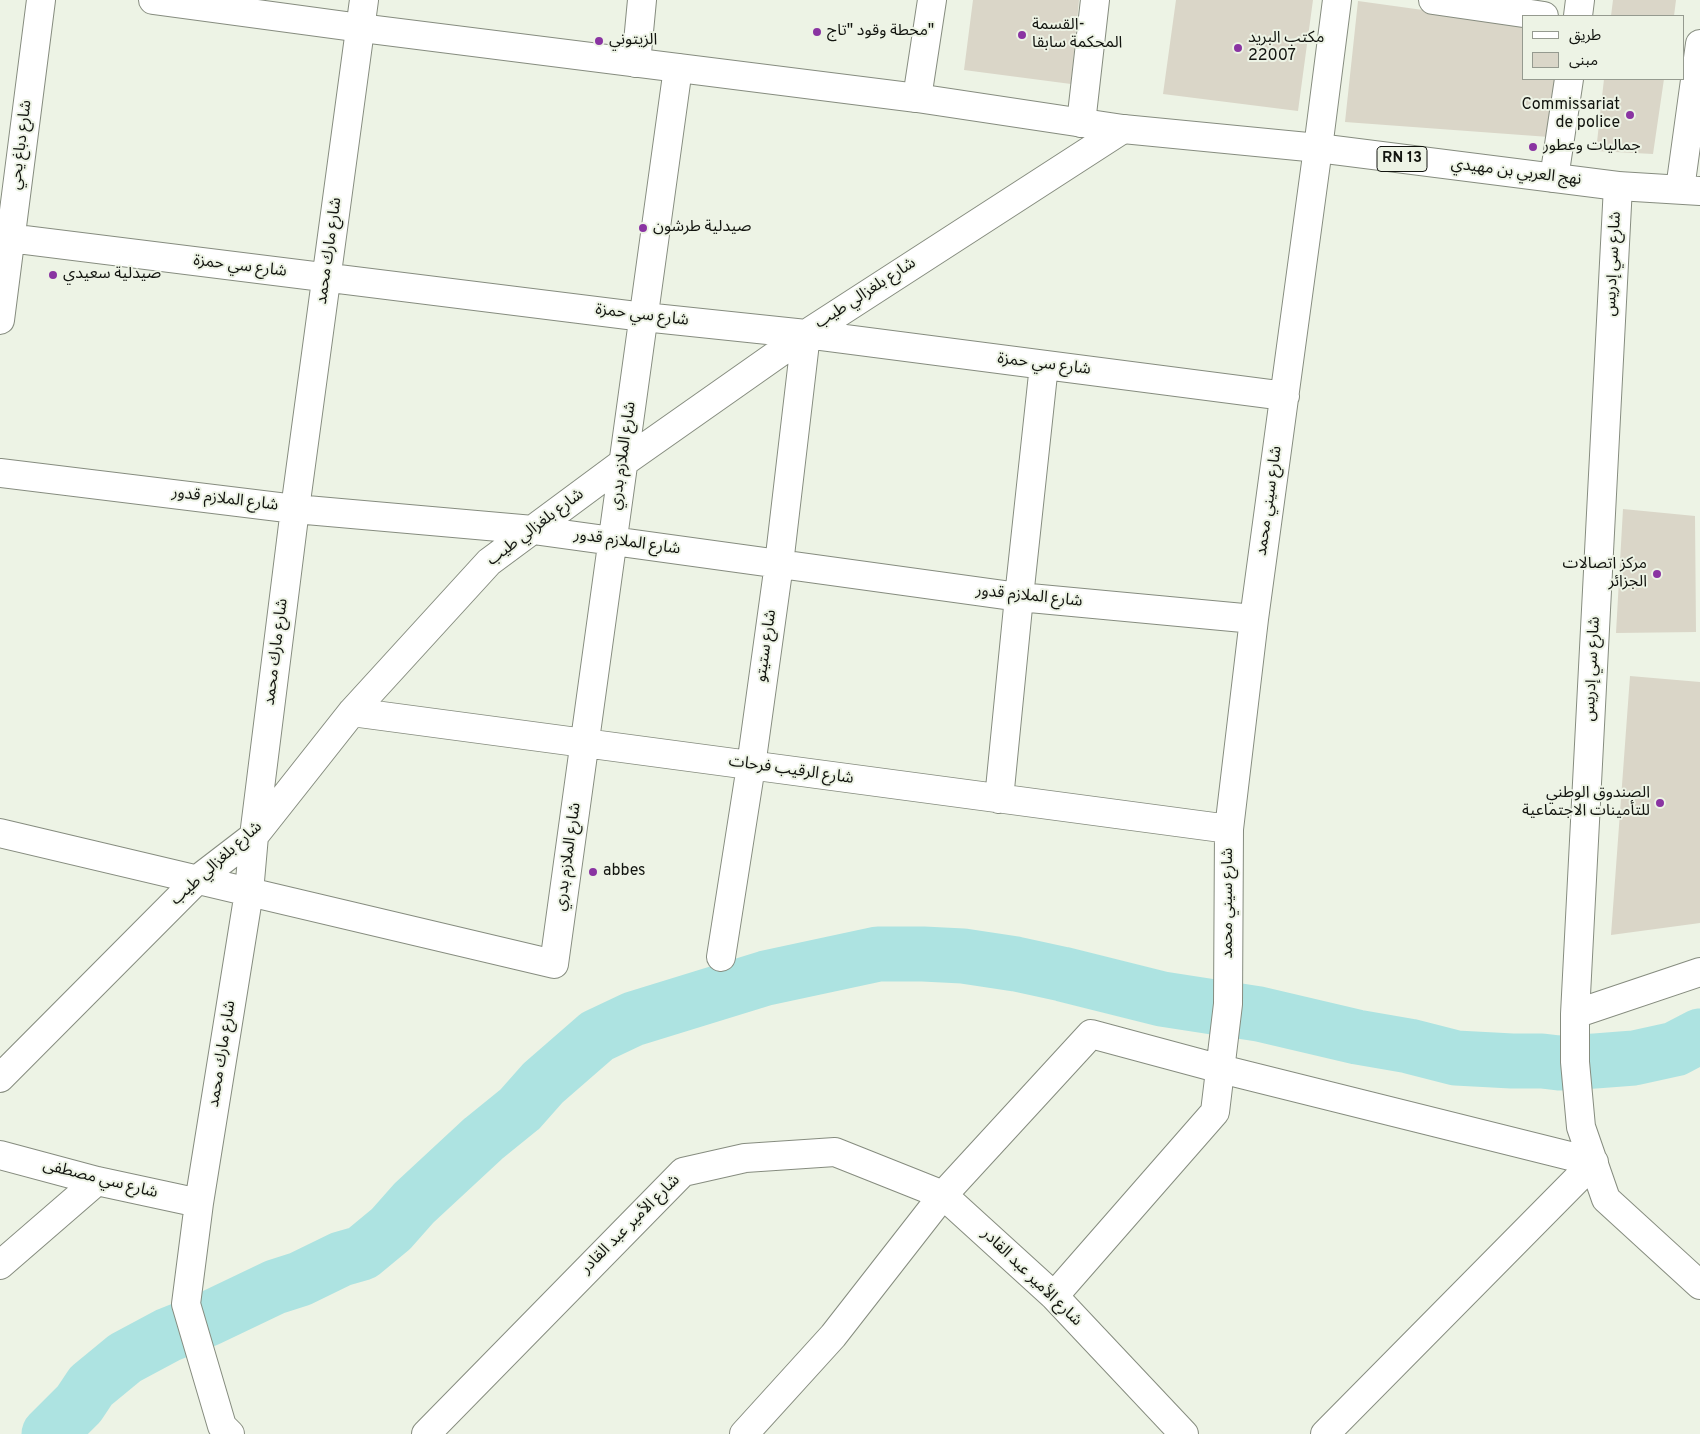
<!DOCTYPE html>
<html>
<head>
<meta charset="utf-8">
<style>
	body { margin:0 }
	#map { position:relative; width:1700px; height:1434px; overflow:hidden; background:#edf3e5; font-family:Overpass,"Noto Sans Arabic",sans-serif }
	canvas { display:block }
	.legend { position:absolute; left:1522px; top:15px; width:162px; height:65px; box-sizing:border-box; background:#edf3e5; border:1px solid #959a8f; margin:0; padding:6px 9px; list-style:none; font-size:15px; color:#12140f }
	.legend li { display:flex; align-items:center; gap:10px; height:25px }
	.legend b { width:25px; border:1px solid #959a8f }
</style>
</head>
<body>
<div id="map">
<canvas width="1700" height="1434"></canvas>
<ul class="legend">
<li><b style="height:6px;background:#fff"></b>طريق</li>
<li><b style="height:14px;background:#dad6c8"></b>مبنى</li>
</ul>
</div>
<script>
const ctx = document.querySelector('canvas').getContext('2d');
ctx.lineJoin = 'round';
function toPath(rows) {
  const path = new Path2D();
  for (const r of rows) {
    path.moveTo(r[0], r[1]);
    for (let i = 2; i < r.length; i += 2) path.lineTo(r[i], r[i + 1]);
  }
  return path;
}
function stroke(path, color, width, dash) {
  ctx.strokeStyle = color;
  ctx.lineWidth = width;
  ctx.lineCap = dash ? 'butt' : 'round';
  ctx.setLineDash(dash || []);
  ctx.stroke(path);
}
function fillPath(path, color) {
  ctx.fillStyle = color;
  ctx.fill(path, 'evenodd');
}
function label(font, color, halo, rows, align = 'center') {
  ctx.font = font + ' Overpass,"Noto Sans Arabic",sans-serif';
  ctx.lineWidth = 4;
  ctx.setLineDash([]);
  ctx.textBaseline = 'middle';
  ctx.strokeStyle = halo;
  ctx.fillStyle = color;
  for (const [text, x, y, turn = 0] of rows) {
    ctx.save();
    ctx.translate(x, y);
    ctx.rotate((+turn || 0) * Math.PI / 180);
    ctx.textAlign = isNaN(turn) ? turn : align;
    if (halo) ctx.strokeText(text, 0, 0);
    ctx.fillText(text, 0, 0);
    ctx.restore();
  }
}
stroke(toPath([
	[49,1434,79,1404,91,1386,125,1358,168,1335,208,1319,275,1287,300,1279,341,1259,362,1253,391,1229,414,1203,483,1139,520,1109,543,1083,597,1036,633,1019,766,978,878,954,923,954,963,956,1016,964,1062,974,1162,999,1259,1014,1357,1037,1409,1046,1456,1058,1512,1061,1542,1061,1559,1063,1595,1061,1634,1058,1675,1049,1700,1036]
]), '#ade3e1', 55);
fillPath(toPath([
	[973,0,1079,0,1071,84,964,70],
	[1176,0,1313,0,1298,111,1163,94],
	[1613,0,1676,0,1674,16,1611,16],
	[1358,1,1524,24,1524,79,1557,79,1549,137,1345,122],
	[1604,79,1664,79,1653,154,1596,151],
	[1623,509,1695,516,1696,632,1616,633],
	[1630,676,1700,682,1700,923,1611,935]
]), '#dad6c8');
const minor = toPath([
	[1433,0,1544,16],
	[1578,16,1580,0],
	[636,63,642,0],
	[917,98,932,0],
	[1081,123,1095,0],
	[1554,178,1569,79],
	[1618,186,1575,1014,1575,1062,1581,1127,1606,1199,1700,1285],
	[0,237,644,317,806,334,1285,396],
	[0,320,41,0],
	[0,473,295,509,533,530,1019,597,1254,619],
	[352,712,1229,829],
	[999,799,1019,597,1044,365],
	[0,833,554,964,678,68],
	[721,957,751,766,779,564,806,334],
	[1575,1014,1700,972],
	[0,1078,198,879,254,836,352,712,489,562,624,462,806,334,1123,129],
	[0,1155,97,1181,199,1203],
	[0,1265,97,1181],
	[1054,1296,1215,1112,1228,1004,1229,829,1254,619,1318,148,1337,0],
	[230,1434,222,1426,186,1304,199,1203,249,892,254,836,295,509,364,0],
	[426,1434,683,1172,745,1158,835,1152,943,1195,1054,1296,1184,1434],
	[744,1434,833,1336,943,1195,1091,1034,1221,1069,1594,1162,1325,1434]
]);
const major = toPath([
	[153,0,361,28,917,98,1123,129,1318,148,1618,186,1700,191],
	[1680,189,1700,44]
]);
stroke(minor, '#868c7f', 30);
stroke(major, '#868c7f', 30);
stroke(minor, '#fff', 28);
stroke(major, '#fff', 28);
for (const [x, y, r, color] of [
	[817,32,5,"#8a34a2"],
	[1022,35,5,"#8a34a2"],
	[599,41,5,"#8a34a2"],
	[1238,48,5,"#8a34a2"],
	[1630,115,5,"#8a34a2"],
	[1533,147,5,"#8a34a2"],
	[643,228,5,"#8a34a2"],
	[53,275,5,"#8a34a2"],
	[1657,574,5,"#8a34a2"],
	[1660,803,5,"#8a34a2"],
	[593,872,5,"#8a34a2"]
]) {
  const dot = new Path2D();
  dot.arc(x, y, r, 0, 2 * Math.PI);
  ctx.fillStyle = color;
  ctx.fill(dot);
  stroke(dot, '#edf3e5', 2);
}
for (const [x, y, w] of [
	[1402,159,50]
]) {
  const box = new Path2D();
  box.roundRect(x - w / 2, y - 12.5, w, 25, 4);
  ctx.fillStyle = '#edf3e5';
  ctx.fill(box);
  stroke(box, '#12140f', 1);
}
label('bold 15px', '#12140f', null, [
	["RN 13",1402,159]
]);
label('16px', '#12140f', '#edf3e5', [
	["القسمة-",1032,26],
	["المحكمة سابقا",1032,44],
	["محطة وقود \"تاج\"",827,32],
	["مكتب البريد",1248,39],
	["22007",1248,57],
	["الزيتوني",609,41],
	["Commissariat",1620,106,"right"],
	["de police",1620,124,"right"],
	["جماليات وعطور",1543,147],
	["صيدلية طرشون",653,228],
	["صيدلية سعيدي",63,275],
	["مركز اتصالات",1647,565,"right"],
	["الجزائر",1647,583,"right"],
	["الصندوق الوطني",1650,794,"right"],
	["للتأمينات الاجتماعية",1650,812,"right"],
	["abbes",603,872]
], 'left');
label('16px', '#12140f', '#edf3e5', [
	["شارع دباغ يحي",22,145,-83],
	["نهج العربي بن مهيدي",1516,173,7],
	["شارع مارك محمد",330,251,-82],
	["شارع سي إدريس",1614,264,-87],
	["شارع سي حمزة",240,267,7],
	["شارع بلغزالي طيب",866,294,-33],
	["شارع سي حمزة",642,316,7],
	["شارع سي حمزة",1044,365,7],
	["شارع الملازم بدري",624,456,-82],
	["شارع الملازم قدور",225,500,7],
	["شارع سيني محمد",1270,501,-82],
	["شارع بلغزالي طيب",536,528,-37],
	["شارع الملازم قدور",627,543,8],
	["شارع الملازم قدور",1029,597,6],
	["شارع ستيتو",767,646,-82],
	["شارع مارك محمد",277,652,-83],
	["شارع سي إدريس",1593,669,-87],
	["شارع الرقيب فرحات",791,771,8],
	["شارع الملازم بدري",569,857,-82],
	["شارع بلغزالي طيب",217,864,-42],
	["شارع سيني محمد",1229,903,-90],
	["شارع مارك محمد",223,1054,-81],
	["شارع سي مصطفى",100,1180,14],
	["شارع الأمير عبد القادر",631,1225,-45],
	["شارع الأمير عبد القادر",1031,1278,44]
]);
</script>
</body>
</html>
